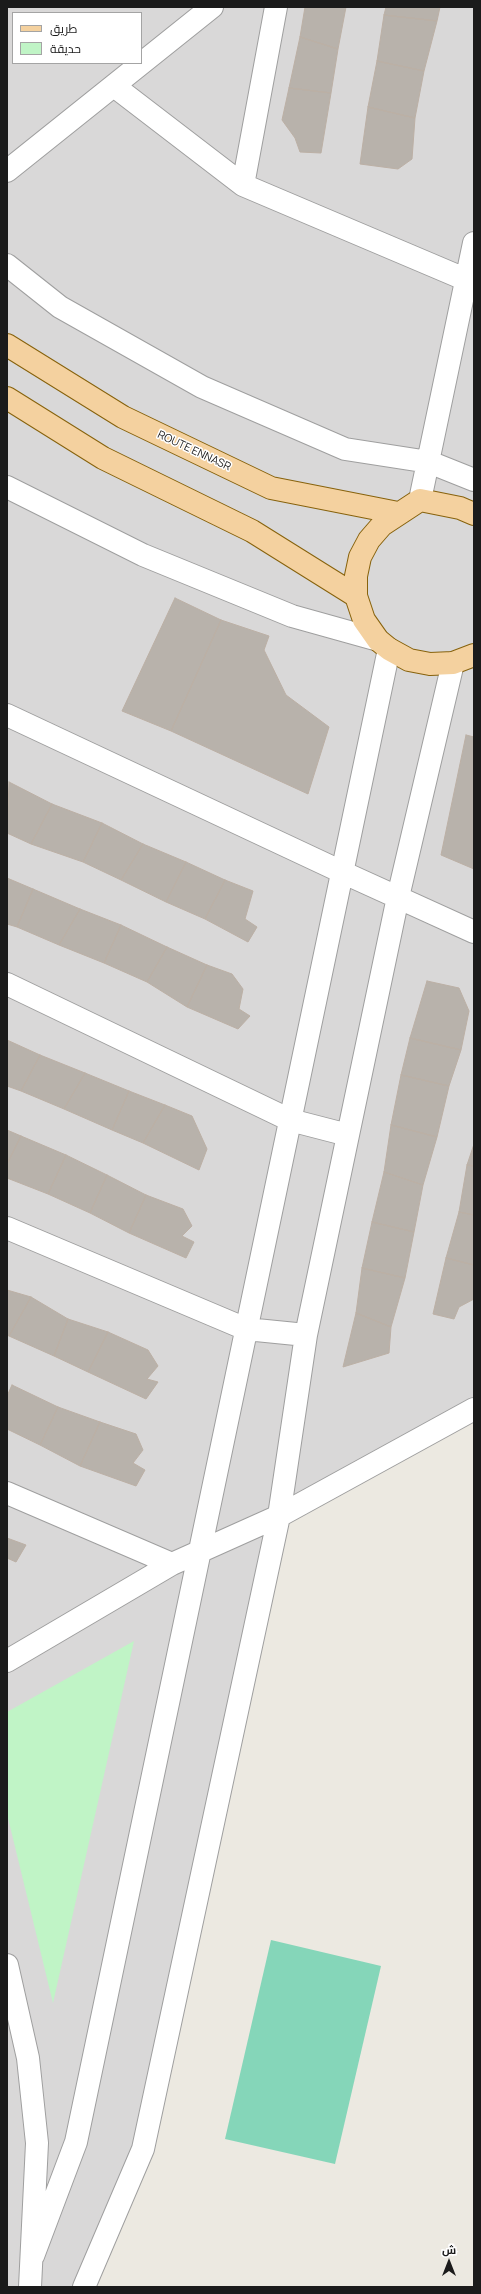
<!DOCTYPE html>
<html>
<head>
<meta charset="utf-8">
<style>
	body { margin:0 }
	#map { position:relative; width:481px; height:2294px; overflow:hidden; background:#ece9e1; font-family:Manrope,Cairo,sans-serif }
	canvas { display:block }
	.frame { position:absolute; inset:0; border:8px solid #1b1b1b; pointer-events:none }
	.legend { position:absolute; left:12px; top:12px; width:130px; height:52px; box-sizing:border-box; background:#fff; border:1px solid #a4a4a4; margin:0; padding:5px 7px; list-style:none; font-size:12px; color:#1b1b1b }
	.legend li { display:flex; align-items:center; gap:8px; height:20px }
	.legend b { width:20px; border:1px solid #a4a4a4 }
	.north { position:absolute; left:429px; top:2242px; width:40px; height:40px; -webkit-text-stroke:3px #fff; paint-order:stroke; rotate:0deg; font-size:11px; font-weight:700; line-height:16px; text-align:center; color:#1b1b1b }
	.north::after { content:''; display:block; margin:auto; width:14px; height:18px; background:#1b1b1b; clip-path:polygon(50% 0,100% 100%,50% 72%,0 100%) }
</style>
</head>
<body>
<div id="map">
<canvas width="481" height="2294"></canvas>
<div class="frame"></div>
<ul class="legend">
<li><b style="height:5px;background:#f4d19f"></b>طريق</li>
<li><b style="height:11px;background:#c0f4c6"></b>حديقة</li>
</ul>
<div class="north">ش</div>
</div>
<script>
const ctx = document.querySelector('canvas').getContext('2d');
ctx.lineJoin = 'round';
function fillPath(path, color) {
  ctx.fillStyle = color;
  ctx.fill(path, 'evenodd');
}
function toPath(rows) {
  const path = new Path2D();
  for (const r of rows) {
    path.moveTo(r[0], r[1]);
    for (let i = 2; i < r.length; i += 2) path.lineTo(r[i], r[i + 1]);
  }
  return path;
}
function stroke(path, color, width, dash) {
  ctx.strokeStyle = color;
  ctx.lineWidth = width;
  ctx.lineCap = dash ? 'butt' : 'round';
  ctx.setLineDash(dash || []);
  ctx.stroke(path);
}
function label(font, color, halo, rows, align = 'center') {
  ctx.font = font + ' Manrope,sans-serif';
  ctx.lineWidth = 3;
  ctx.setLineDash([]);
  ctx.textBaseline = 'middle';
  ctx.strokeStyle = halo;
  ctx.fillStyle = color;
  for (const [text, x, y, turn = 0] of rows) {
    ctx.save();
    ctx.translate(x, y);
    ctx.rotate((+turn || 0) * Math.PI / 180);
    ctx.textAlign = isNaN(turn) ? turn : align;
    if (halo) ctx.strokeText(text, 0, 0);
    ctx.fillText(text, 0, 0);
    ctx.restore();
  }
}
fillPath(toPath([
	[7,7,474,7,474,1409,279,1516,143,2149,84,2287,7,2287],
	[13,13,141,13,141,63,13,63]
]), '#d9d8d8');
fillPath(toPath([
	[134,1641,53,2003,7,1814,7,1712]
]), '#c0f4c6');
fillPath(toPath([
	[271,1940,381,1966,335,2164,225,2139]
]), '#85d6b9');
const building = toPath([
	[305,7,346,7,338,49,300,37,305,7],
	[386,7,440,7,437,21,384,15,386,7],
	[384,15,437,21,424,71,377,61,384,15],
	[300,37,338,49,331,93,289,88,300,37],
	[377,61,424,71,415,118,368,107,377,61],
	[289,88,331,93,321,153,300,152,295,138,282,120,289,88],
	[368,107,415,118,412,159,398,169,360,164,368,107],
	[175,598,221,620,171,731,122,711,175,598],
	[221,620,269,636,264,650,286,695,329,727,308,794,171,731,221,620],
	[466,735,474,737,474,869,441,855,466,735],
	[9,782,52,804,31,844,7,833,9,782],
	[52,804,102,823,83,862,31,844,52,804],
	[102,823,143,844,121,880,83,862,102,823],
	[143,844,186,862,166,902,121,880,143,844],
	[186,862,225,880,205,919,166,902,186,862],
	[7,878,33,889,17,927,7,924,7,878],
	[225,880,253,891,245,919,257,927,248,942,205,919,225,880],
	[33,889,80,909,59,945,17,927,33,889],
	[80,909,121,925,104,963,59,945,80,909],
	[121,925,167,947,147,982,104,963,121,925],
	[167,947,207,965,187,1007,147,982,167,947],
	[207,965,232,974,243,989,239,1009,250,1016,238,1029,187,1007,207,965],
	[427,981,459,988,469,1011,461,1050,410,1038,427,981],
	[410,1038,461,1050,449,1086,401,1075,410,1038],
	[7,1040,40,1055,21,1091,7,1086,7,1040],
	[40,1055,85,1073,64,1109,21,1091,40,1055],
	[85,1073,129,1091,112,1130,64,1109,85,1073],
	[401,1075,449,1086,437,1137,391,1125,401,1075],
	[129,1091,165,1105,143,1143,112,1130,129,1091],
	[165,1105,192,1116,207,1149,199,1170,143,1143,165,1105],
	[391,1125,437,1137,423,1185,384,1172,391,1125],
	[7,1130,21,1136,7,1164,7,1130],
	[21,1136,66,1155,48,1194,7,1178,7,1164,21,1136],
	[474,1144,474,1166,467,1165,474,1144],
	[66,1155,107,1175,90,1213,48,1194,66,1155],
	[467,1165,474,1166,474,1215,459,1212,467,1165],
	[384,1172,423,1185,414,1232,372,1222,384,1172],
	[107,1175,146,1195,129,1233,90,1213,107,1175],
	[146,1195,183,1209,192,1226,182,1236,194,1242,186,1258,129,1233,146,1195],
	[459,1212,474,1215,474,1265,446,1258,459,1212],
	[372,1222,414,1232,405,1278,362,1268,372,1222],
	[446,1258,474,1265,474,1299,459,1307,454,1319,433,1314,446,1258],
	[362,1268,405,1278,391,1327,356,1313,362,1268],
	[7,1290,31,1297,9,1336,7,1335,7,1290],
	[31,1297,68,1319,54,1356,9,1336,31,1297],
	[356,1313,391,1327,389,1353,343,1367,356,1313],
	[68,1319,108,1332,88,1372,54,1356,68,1319],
	[108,1332,148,1350,158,1366,147,1379,158,1382,146,1399,88,1372,108,1332],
	[12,1385,58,1407,40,1445,7,1429,7,1396,12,1385],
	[58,1407,100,1422,80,1466,40,1445,58,1407],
	[100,1422,136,1434,143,1450,133,1463,145,1470,136,1486,80,1466,100,1422],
	[7,1538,26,1545,16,1562,7,1558,7,1538]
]);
fillPath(building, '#b8b2ab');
stroke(building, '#bcb0a5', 1);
const minor = toPath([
	[114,86,243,185,474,283],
	[7,171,212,7],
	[243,185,276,7],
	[7,265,60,307,202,387,345,449,429,462,474,480],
	[7,487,143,555,292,616,378,640],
	[420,500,474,243],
	[7,715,342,872,474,932],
	[7,984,290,1120,348,1135],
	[7,1228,246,1329,306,1335],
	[7,1493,172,1564],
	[7,1661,172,1564,279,1516,474,1409],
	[7,1965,28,2058,37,2143,30,2287],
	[33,2256,76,2142,389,649],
	[84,2287,143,2149,279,1516,306,1335,348,1135,398,897,453,663]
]);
const major = toPath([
	[7,345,123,417,271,488,398,513],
	[7,398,103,458,252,531,356,596],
	[474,514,460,508,420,500,382,525,369,540,360,557,356,576,356,596,364,620,378,640,389,649,409,660,430,664,453,663,474,655]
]);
stroke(minor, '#9f9f9f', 24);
stroke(major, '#87620c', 24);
stroke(minor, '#fff', 22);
stroke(major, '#f4d19f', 22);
label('11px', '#1b1b1b', '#fff', [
	["ROUTE ENNASR",194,451,25]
]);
</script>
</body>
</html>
